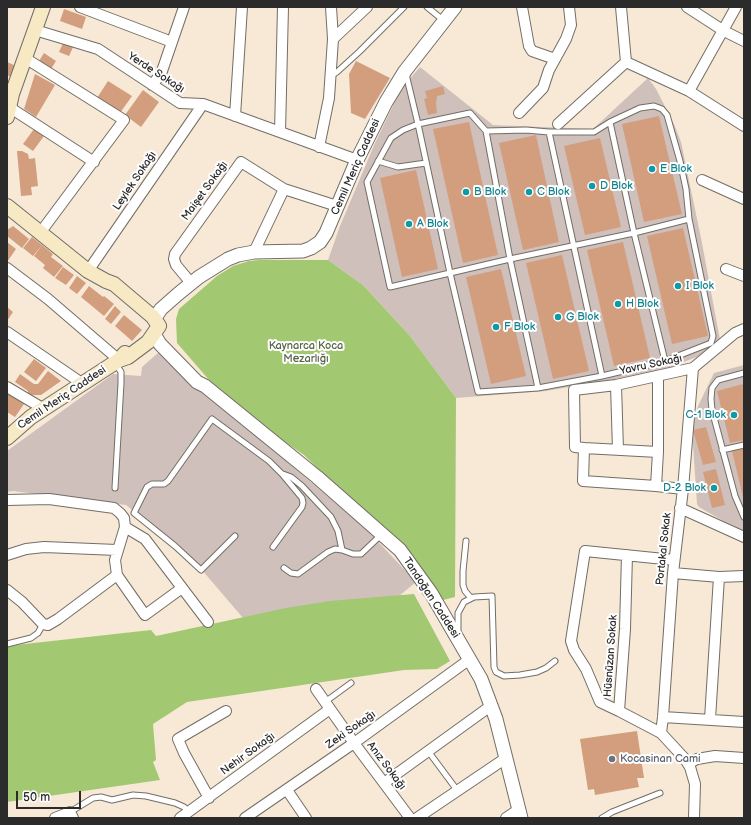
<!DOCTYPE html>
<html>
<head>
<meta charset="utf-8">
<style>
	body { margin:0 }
	#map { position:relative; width:751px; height:825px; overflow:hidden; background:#f7e9d6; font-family:"Balsamiq Sans",sans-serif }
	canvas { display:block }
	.frame { position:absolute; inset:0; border:8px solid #2b2b2b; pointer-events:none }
	.scale { position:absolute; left:16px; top:791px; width:65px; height:18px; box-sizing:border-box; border:2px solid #2b2b2b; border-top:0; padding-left:5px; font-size:12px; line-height:14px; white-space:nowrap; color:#2b2b2b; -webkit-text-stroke:3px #fff; paint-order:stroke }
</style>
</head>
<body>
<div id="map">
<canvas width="751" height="825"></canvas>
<div class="frame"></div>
<div class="scale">50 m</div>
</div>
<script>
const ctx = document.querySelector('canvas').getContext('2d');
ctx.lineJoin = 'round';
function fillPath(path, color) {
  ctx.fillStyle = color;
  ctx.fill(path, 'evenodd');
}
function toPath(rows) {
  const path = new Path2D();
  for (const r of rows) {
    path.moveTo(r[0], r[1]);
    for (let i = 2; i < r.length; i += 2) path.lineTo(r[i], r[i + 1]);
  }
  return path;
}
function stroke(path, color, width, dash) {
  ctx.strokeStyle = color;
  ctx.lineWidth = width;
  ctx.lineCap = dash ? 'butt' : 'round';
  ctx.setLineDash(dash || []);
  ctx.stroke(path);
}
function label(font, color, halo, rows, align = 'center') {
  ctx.font = font + ' "Balsamiq Sans",sans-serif';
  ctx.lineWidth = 4;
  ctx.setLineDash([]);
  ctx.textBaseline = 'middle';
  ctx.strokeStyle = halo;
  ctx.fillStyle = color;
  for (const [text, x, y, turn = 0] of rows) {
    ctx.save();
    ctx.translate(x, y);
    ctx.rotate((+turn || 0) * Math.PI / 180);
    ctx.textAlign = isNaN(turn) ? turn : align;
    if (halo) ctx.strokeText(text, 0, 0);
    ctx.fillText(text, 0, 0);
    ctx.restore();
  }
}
fillPath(toPath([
	[420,67,493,125,593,129,648,78,656,89,674,124,681,142,702,243,720,340,699,356,661,371,546,391,456,398,410,336,363,285,328,260,340,226,375,143,401,89],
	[159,352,369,532,416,582,399,596,318,603,243,618,190,556,126,505,13,491,7,492,7,451,113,374,141,376,142,367],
	[744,365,744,531,725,522,699,507,697,504,692,430,698,406,714,373]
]), '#cfc0bb');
fillPath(toPath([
	[259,260,328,260,363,285,410,336,456,398,455,597,443,600,417,562,404,546,349,499,304,455,240,411,210,381,177,343,176,319,179,309,217,276,233,266,249,261],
	[414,594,450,661,437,669,404,670,187,702,153,724,156,760,153,762,160,780,7,802,7,646,151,630,156,636,286,608,329,601]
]), '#a3c872');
fillPath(toPath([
	[64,9,86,17,82,29,60,21],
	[64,41,74,45,69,56,59,52],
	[44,53,56,61,51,69,39,61],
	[356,61,390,78,365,119,351,113,349,74],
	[7,62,16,66,11,77,7,75],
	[35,74,55,85,36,117,24,109],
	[108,81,132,96,120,113,97,98],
	[443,86,445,94,437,96,436,103,437,113,428,115,424,99,427,98,425,91],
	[143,90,159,102,141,127,125,115],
	[659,116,682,214,644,222,622,124],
	[469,122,498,255,463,263,433,129],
	[34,129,44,136,33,151,23,144],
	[536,135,559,242,523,250,499,143],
	[600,138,621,227,585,235,564,146],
	[17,151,22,151,28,154,29,159,35,158,38,186,31,187,32,195,21,196],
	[416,170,438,269,402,277,380,178],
	[13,226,29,239,22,248,7,236,7,230],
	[683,228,708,336,672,344,647,236],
	[32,237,42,245,33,256,23,248],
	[7,242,16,249,7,262],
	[623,242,650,358,614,366,587,250],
	[42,245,53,254,51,257,63,266,54,277,43,268,45,265,34,256],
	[562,255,589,371,553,379,526,263],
	[63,267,74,275,66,285,55,278],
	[501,269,526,376,491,384,466,277],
	[77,276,86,283,77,294,69,288],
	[89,286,103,297,104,296,114,304,104,316,81,297],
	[115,306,121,312,111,324,105,319],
	[7,307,13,312,7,321],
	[124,315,142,330,132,341,115,326],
	[34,359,46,368,36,381,24,372],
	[48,371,61,381,41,395,28,395,28,391,15,382,20,374,34,384,38,384],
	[743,384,744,440,730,443,717,391],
	[7,393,24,404,15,417,7,412],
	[706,427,716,462,703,465,693,430],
	[744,448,744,497,743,497,732,451],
	[716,469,725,505,712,508,703,472],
	[637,731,644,778,637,778,639,787,595,795,594,789,588,790,580,739]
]), '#d29e7e');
const service = toPath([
	[427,7,443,20],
	[406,74,418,124,450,273,478,392,538,388,602,376,665,361,711,343,713,336,689,219,686,189,680,161,667,115,662,109,654,106,640,108,610,122,594,132,549,132,526,130,486,131,470,113,418,124,403,130,391,138,367,182,390,287,510,259,634,233,689,219],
	[330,76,337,72,359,52,404,7],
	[610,122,634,233,665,361],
	[486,131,510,259,538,388],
	[549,132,602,376],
	[378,161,398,167,426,163],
	[744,373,718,380,712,388,711,399,712,410,735,496,744,517],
	[722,450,744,445],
	[283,474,291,477,302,486,331,517,338,531,342,550],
	[115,488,121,383,121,372,115,363],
	[235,536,201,570,175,546,134,513,147,487,152,484,164,484,168,481,212,419,269,461,282,474,302,498,303,503,302,507,273,547],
	[466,541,463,571,463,585,465,591,471,598],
	[284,568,291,573,298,574,328,552,335,549,342,550,353,554,361,554,381,535],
	[458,633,458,613,464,602,474,597,492,596,494,667,496,672,504,676,520,675,537,672,546,668,555,661],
	[7,644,31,638,38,633,43,624],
	[325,702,351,683],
	[428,751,457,790],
	[70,812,93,798,101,797,112,800,133,795,146,796,175,803,184,807,189,812],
	[602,818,612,812,660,793]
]);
const minor = toPath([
	[80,7,172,42],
	[522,7,529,46,532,51,555,59],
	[687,7,724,31,744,41],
	[35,30,98,49,180,103,203,104,357,160],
	[333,39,367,7],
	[25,58,124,120,40,233],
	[626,62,689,91,744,126],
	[152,85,161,74,184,7],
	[689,91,736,7],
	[9,107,94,162],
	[519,113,543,88,549,70,566,39,571,25,569,7],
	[235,116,242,7],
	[558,124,626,62,621,7],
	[280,132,283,7],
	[319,147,329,98,333,39,331,7],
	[702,180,744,199],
	[254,252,284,189],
	[7,268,48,299,119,360],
	[726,269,744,276],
	[88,271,203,104],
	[191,283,176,265,174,259,175,254,241,162,284,189,337,206],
	[7,332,83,384],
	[616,385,618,450],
	[7,387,44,409],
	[584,448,658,452],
	[656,486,658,452,658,377],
	[683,489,656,486,583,481,584,448,575,447,574,390,616,385,693,368,735,333,744,329],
	[7,500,49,499,114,508,120,513,124,518,125,527,115,560,117,575,145,615,182,588],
	[680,508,744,537],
	[125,527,145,539,208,622],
	[7,555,26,549,44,547,117,550],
	[627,555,625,629,619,711,661,733,685,759,690,767,695,784,694,818],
	[673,573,719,577,744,576],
	[7,590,22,602,43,624,48,625,58,619,117,575],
	[316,689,354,743,410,818],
	[619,711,600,702,586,669,574,650,571,641,585,551,674,560],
	[663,717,744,722],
	[710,719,719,577],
	[661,733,663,717,673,573,683,489,693,368],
	[688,764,697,759,715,756,744,758],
	[384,783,492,705],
	[287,790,306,818],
	[209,798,184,753,178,739,226,711],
	[55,818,70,812,73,818],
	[180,818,330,709],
	[245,818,354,743,470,659],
	[417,818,506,758],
	[506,818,518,810]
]);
const tertiary = toPath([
	[154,319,161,309,178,294,199,277,228,259,238,255,254,252,303,251,311,248,320,242,326,233,357,160,386,102,405,71,455,7],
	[154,334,160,344,197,382,205,386,317,477,400,550,431,593,481,679,496,719,521,818]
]);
const secondary = toPath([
	[7,117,12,94,43,7],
	[7,206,88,271,106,281,114,284,153,317,159,326,148,342,128,357,119,360],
	[7,438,31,417,119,360,125,353]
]);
stroke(service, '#726e67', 7);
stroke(minor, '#726e67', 12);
stroke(tertiary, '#726e67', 15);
stroke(secondary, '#726e67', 16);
stroke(service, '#fff', 5);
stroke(minor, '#fff', 10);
stroke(tertiary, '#fff', 13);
stroke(secondary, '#f7e9c3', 14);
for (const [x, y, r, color] of [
	[652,169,4,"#0f9aa8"],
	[592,186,4,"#0f9aa8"],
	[466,192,4,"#0f9aa8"],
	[529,192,4,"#0f9aa8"],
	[409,224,4,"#0f9aa8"],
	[678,286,4,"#0f9aa8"],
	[618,304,4,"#0f9aa8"],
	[558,317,4,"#0f9aa8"],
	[496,327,4,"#0f9aa8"],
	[734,415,4,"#0f9aa8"],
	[714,488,4,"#0f9aa8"],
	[612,759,4,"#6b7280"]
]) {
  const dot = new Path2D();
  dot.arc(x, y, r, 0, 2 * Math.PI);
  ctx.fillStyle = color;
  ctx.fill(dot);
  stroke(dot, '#fff', 1.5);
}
label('11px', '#2b2b2b', '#fff', [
	["Yerde Sokağı",156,73,33],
	["Cemil Meriç Caddesi",356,167,-66],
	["Leylek Sokağı",135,181,-56],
	["Maişet Sokağı",205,191,-54],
	["Yavru Sokağı",651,365,-12],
	["Cemil Meriç Caddesi",62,398,-34],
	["Portakal Sokak",664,549,-84],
	["Tandoğan Caddesi",431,598,57],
	["Hüsnüzan Sokak",611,656,-86],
	["Zeki Sokağı",351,730,-35],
	["Nehir Sokağı",248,754,-36],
	["Anız Sokağı",386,766,53]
]);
label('11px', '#0d838f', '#fff', [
	["E Blok",660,169],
	["D Blok",600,186],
	["B Blok",474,192],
	["C Blok",537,192],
	["A Blok",417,224],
	["I Blok",686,286],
	["H Blok",626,304],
	["G Blok",566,317],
	["F Blok",504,327],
	["C-1 Blok",726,415,"right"],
	["D-2 Blok",706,488,"right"]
], 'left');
label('11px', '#556244', '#fff', [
	["Kaynarca Koca",306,346],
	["Mezarlığı",306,359]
]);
label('11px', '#5b616d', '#fff', [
	["Kocasinan Cami",620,759]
], 'left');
</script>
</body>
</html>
